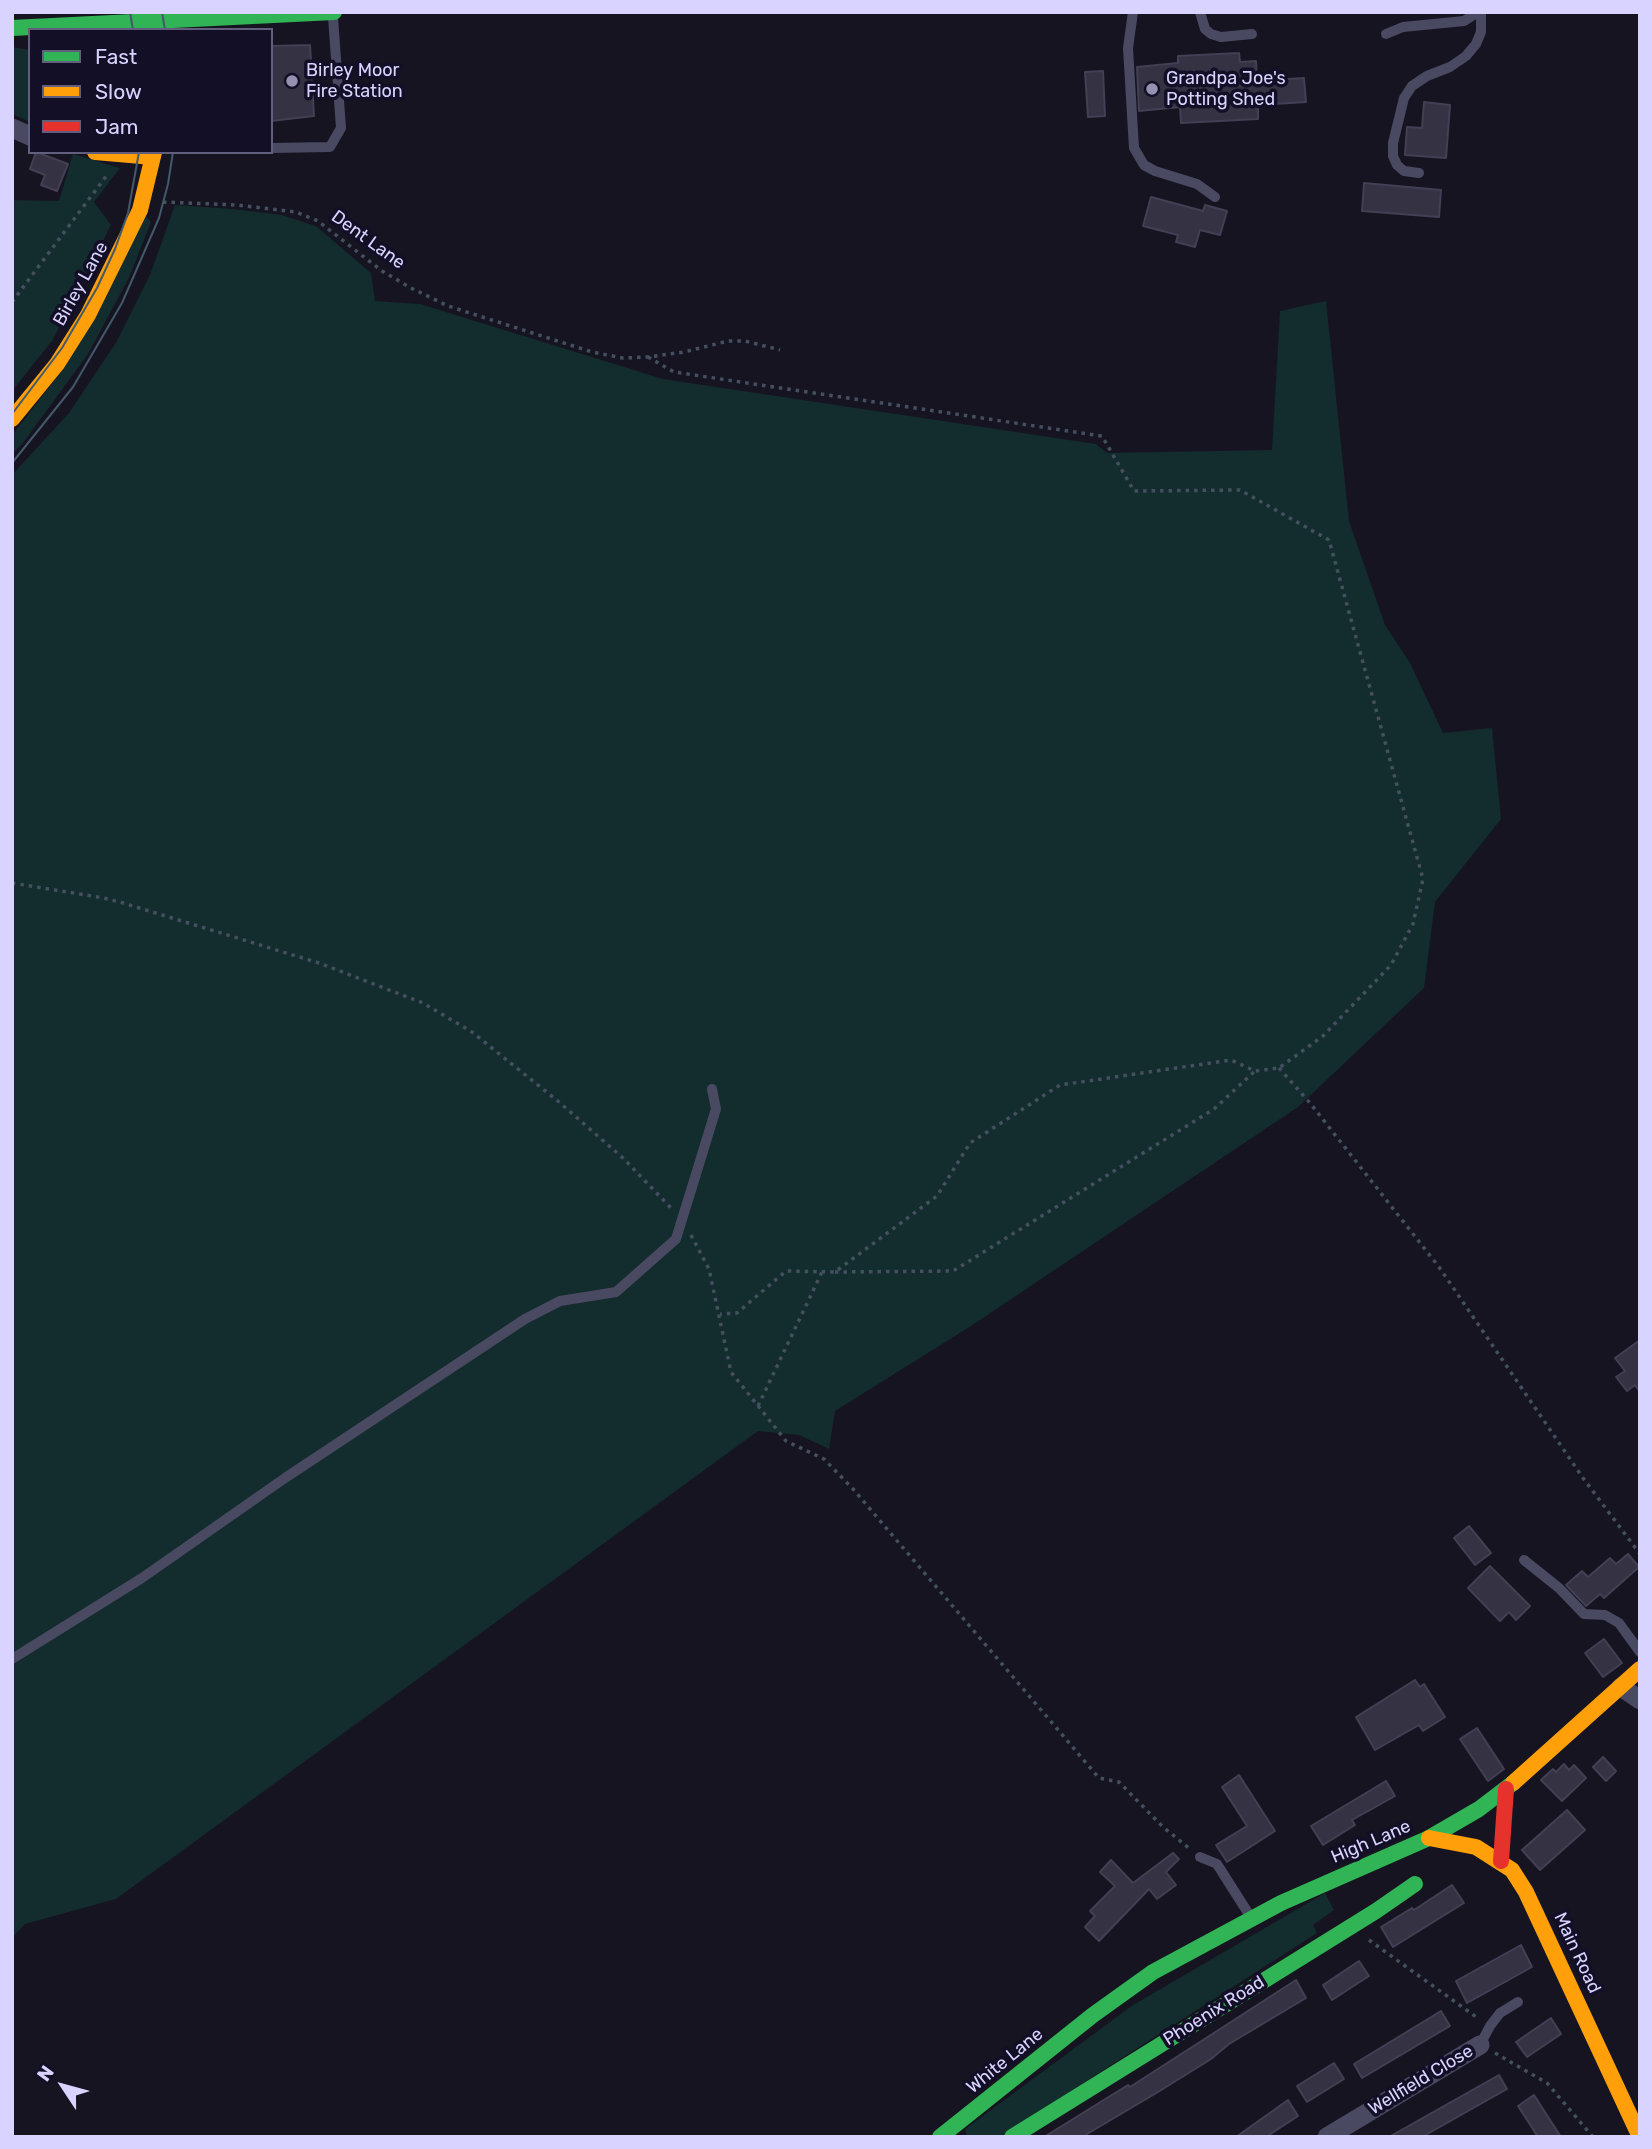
<!DOCTYPE html>
<html>
<head>
<meta charset="utf-8">
<style>
	body { margin:0 }
	#map { position:relative; width:1652px; height:2149px; overflow:hidden; background:#161421; font-family:Rubik,sans-serif }
	canvas { display:block }
	.frame { position:absolute; inset:0; border:14px solid #d9d4ff; pointer-events:none }
	.legend { position:absolute; left:28px; top:28px; width:245px; height:126px; box-sizing:border-box; background:#130f26; border:2px solid #625e7d; margin:0; padding:9px 12px; list-style:none; font-size:21px; color:#d9d4ff }
	.legend li { display:flex; align-items:center; gap:14px; height:35px }
	.legend b { width:35px; border:2px solid #625e7d }
	.north { position:absolute; left:28px; top:2051px; width:70px; height:70px; -webkit-text-stroke:5px #130f26; paint-order:stroke; rotate:306deg; font-size:19px; font-weight:700; line-height:28px; text-align:center; color:#d9d4ff }
	.north::after { content:''; display:block; margin:auto; width:24px; height:32px; background:#d9d4ff; clip-path:polygon(50% 0,100% 100%,50% 72%,0 100%) }
</style>
</head>
<body>
<div id="map">
<canvas width="1652" height="2149"></canvas>
<div class="frame"></div>
<ul class="legend">
<li><b style="height:9px;background:#30b455"></b>Fast</li>
<li><b style="height:9px;background:#ff9f0a"></b>Slow</li>
<li><b style="height:9px;background:#e5322d"></b>Jam</li>
</ul>
<div class="north">N</div>
</div>
<script>
const ctx = document.querySelector('canvas').getContext('2d');
ctx.lineJoin = 'round';
function fillPath(path, color) {
  ctx.fillStyle = color;
  ctx.fill(path, 'evenodd');
}
function toPath(rows) {
  const path = new Path2D();
  for (const r of rows) {
    path.moveTo(r[0], r[1]);
    for (let i = 2; i < r.length; i += 2) path.lineTo(r[i], r[i + 1]);
  }
  return path;
}
function stroke(path, color, width, dash) {
  ctx.strokeStyle = color;
  ctx.lineWidth = width;
  ctx.lineCap = dash ? 'butt' : 'round';
  ctx.setLineDash(dash || []);
  ctx.stroke(path);
}
function label(font, color, halo, rows, align = 'center') {
  ctx.font = font + ' Rubik,sans-serif';
  ctx.lineWidth = 7;
  ctx.setLineDash([]);
  ctx.textBaseline = 'middle';
  ctx.strokeStyle = halo;
  ctx.fillStyle = color;
  for (const [text, x, y, turn = 0] of rows) {
    ctx.save();
    ctx.translate(x, y);
    ctx.rotate((+turn || 0) * Math.PI / 180);
    ctx.textAlign = isNaN(turn) ? turn : align;
    if (halo) ctx.strokeText(text, 0, 0);
    ctx.fillText(text, 0, 0);
    ctx.restore();
  }
}
fillPath(toPath([
	[12,47,30,50,30,122,12,114],
	[73,154,120,168,94,202,111,225,52,341,12,391,12,200,59,201],
	[175,205,233,209,282,215,316,226,371,273,375,301,420,304,663,379,1096,444,1107,453,1272,450,1280,311,1326,301,1349,521,1385,625,1410,663,1443,733,1492,728,1501,819,1435,902,1424,988,1298,1107,971,1326,835,1411,829,1449,799,1435,758,1431,116,1899,25,1924,12,1938,12,475,69,413,117,341,150,275],
	[146,216,151,222,129,278,88,354,23,443,12,454,12,435,61,372],
	[1325,1893,1334,1910,1313,1925,1317,1933,999,2137,967,2137,965,2129,1133,2005]
]), '#132c2d');
const building = toPath([
	[310,45,314,116,271,121,271,46,310,45],
	[1239,53,1240,62,1256,61,1257,81,1304,78,1306,102,1258,105,1258,119,1181,123,1180,107,1139,111,1137,67,1178,63,1178,56,1239,53],
	[1103,71,1105,116,1088,117,1085,72,1103,71],
	[1424,102,1450,105,1446,158,1405,155,1407,127,1422,128,1424,102],
	[36,152,68,164,57,191,41,185,45,175,30,169,36,152],
	[1364,183,1441,190,1439,217,1362,211,1364,183],
	[1151,197,1203,211,1205,205,1227,211,1220,235,1200,230,1195,247,1176,242,1178,235,1143,226,1151,197],
	[1640,1340,1640,1392,1635,1385,1627,1391,1616,1377,1625,1371,1615,1358,1640,1340],
	[1469,1526,1491,1553,1475,1565,1454,1538,1469,1526],
	[1628,1554,1639,1567,1604,1598,1600,1594,1586,1606,1566,1585,1582,1571,1588,1577,1610,1558,1616,1564,1628,1554],
	[1490,1566,1530,1606,1516,1620,1509,1612,1500,1621,1468,1588,1490,1566],
	[1604,1639,1622,1663,1603,1677,1585,1653,1604,1639],
	[1415,1680,1420,1687,1424,1684,1445,1717,1423,1731,1419,1725,1375,1750,1356,1717,1415,1680],
	[1477,1728,1504,1769,1488,1781,1460,1739,1477,1728],
	[1603,1757,1616,1771,1606,1781,1593,1767,1603,1757],
	[1564,1764,1569,1770,1574,1765,1586,1778,1562,1801,1541,1780,1553,1769,1556,1772,1564,1764],
	[1239,1775,1275,1831,1227,1862,1216,1845,1247,1826,1222,1787,1239,1775],
	[1386,1781,1395,1796,1352,1820,1355,1825,1323,1845,1311,1826,1386,1781],
	[1567,1810,1585,1830,1540,1870,1522,1850,1567,1810],
	[1173,1853,1179,1859,1166,1872,1176,1885,1157,1899,1149,1889,1099,1941,1085,1927,1095,1916,1090,1911,1115,1886,1100,1872,1111,1860,1133,1883,1173,1853],
	[1452,1885,1464,1903,1393,1947,1381,1927,1412,1908,1414,1910,1452,1885],
	[1521,1945,1532,1967,1467,2003,1456,1981,1521,1945],
	[1359,1961,1369,1976,1332,2000,1323,1985,1359,1961],
	[1296,1980,1306,1998,1229,2044,1211,2059,1158,2092,1082,2137,1044,2137,1128,2085,1130,2087,1296,1980],
	[1441,2011,1450,2026,1362,2078,1354,2064,1441,2011],
	[1551,2018,1561,2034,1527,2057,1516,2042,1551,2018],
	[1334,2063,1344,2079,1307,2102,1297,2086,1334,2063],
	[1499,2075,1507,2089,1422,2137,1389,2137,1499,2075],
	[1534,2095,1561,2137,1538,2137,1518,2106,1534,2095],
	[1288,2100,1298,2116,1266,2137,1236,2137,1288,2100]
]);
fillPath(building, '#343243');
stroke(building, '#433f54', 2);
stroke(toPath([
	[163,202,237,205,296,212,318,221,382,271,411,288,448,306,592,352,623,358,648,357,684,352,728,341,745,341,780,350],
	[12,302,107,175],
	[648,357,674,372,1102,436,1134,491,1240,490,1329,540,1423,879,1413,924,1391,965,1323,1036,1279,1068,1255,1071,1231,1060,1060,1085,970,1143,937,1196,835,1272,786,1271,737,1313,720,1314],
	[12,883,104,898,123,903,319,963,423,1003,472,1032,559,1102,623,1158,672,1209],
	[1279,1068,1310,1103,1439,1267,1583,1478,1640,1554],
	[691,1235,709,1269,731,1372,786,1441,824,1459,853,1489,1099,1778,1119,1782,1163,1827,1190,1849],
	[835,1272,953,1271,1214,1109,1255,1071],
	[758,1406,822,1272],
	[1369,1940,1479,2019],
	[1495,2053,1547,2083,1593,2137]
]), '#44505f', 3.5, [3.5, 5]);
stroke(toPath([
	[1133,12,1128,48,1134,148,1144,165,1155,171,1197,184,1215,197],
	[1200,12,1205,29,1211,34,1221,37,1252,34],
	[1386,34,1403,27,1464,21,1478,12],
	[271,148,330,147,341,128,333,17],
	[1419,173,1404,171,1397,165,1393,156,1393,143,1404,98,1412,86,1427,76,1450,67,1466,56,1476,44,1481,32,1481,12],
	[1524,1560,1559,1588,1584,1614,1605,1615,1619,1623,1640,1652],
	[12,1659,142,1578,285,1478,525,1319,560,1301,616,1292,676,1239,716,1109,712,1089],
	[1200,1857,1217,1864,1250,1916],
	[1480,2045,1490,2026,1500,2013,1518,2002]
]), '#4a4962', 10);
stroke(toPath([
	[12,128,30,136],
	[1621,1687,1640,1700],
	[1327,2137,1480,2045]
]), '#4a4962', 19);
stroke(toPath([
	[12,28,334,12],
	[940,2137,1093,2015,1153,1972,1281,1903,1429,1838,1479,1809,1513,1783],
	[1012,2137,1376,1911,1415,1884]
]), '#30b455', 16);
stroke(toPath([
	[95,152,153,157],
	[12,419,57,364,88,315,140,210,154,152],
	[1513,1783,1640,1669],
	[1429,1838,1476,1847,1512,1870,1526,1892,1640,2137]
]), '#ff9f0a', 16);
stroke(toPath([
	[1501,1861,1506,1789]
]), '#e5322d', 16);
stroke(toPath([
	[130,12,133,30],
	[162,12,165,30],
	[12,414,62,348,97,288,115,249,128,213,139,152],
	[12,463,73,387,122,303,159,218,168,184,173,152]
]), '#43596b', 2);
for (const [x, y, r, color] of [
	[292,81,7,"#9591b1"],
	[1152,89,7,"#9591b1"]
]) {
  const dot = new Path2D();
  dot.arc(x, y, r, 0, 2 * Math.PI);
  ctx.fillStyle = color;
  ctx.fill(dot);
  stroke(dot, '#130f26', 2.5);
}
label('18px', '#d9d4ff', '#130f26', [
	["Birley Moor",306,71],
	["Fire Station",306,92],
	["Grandpa Joe's",1166,79],
	["Potting Shed",1166,100]
], 'left');
label('18px', '#d9d4ff', '#130f26', [
	["Dent Lane",368,240,36],
	["Birley Lane",81,284,-61],
	["High Lane",1371,1842,-23],
	["Main Road",1577,1953,65],
	["Phoenix Road",1214,2011,-32],
	["White Lane",1005,2061,-39],
	["Wellfield Close",1421,2080,-31]
]);
</script>
</body>
</html>
